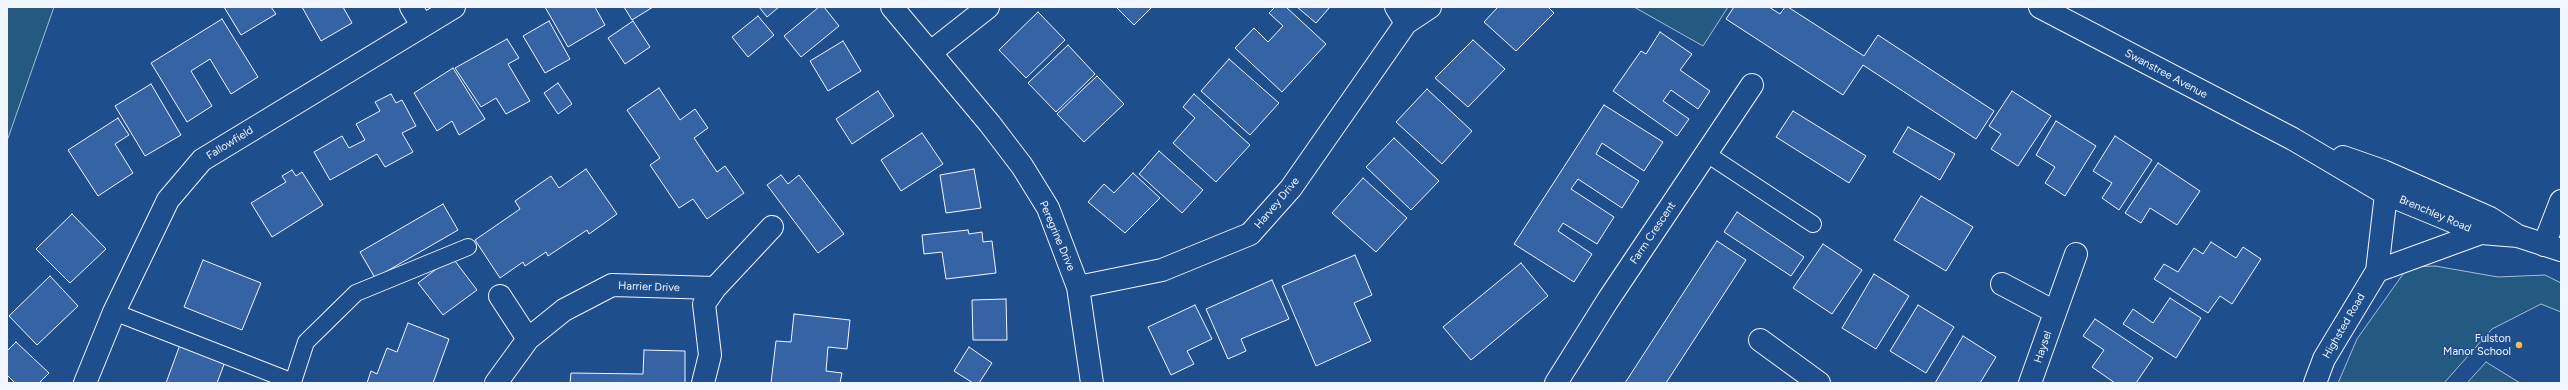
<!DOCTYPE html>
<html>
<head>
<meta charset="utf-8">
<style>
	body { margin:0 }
	#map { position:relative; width:2568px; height:390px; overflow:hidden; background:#1f4e8c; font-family:Figtree,sans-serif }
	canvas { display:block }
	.frame { position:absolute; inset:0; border:8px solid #f2f6ff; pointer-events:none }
</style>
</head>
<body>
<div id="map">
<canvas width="2568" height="390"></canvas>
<div class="frame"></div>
</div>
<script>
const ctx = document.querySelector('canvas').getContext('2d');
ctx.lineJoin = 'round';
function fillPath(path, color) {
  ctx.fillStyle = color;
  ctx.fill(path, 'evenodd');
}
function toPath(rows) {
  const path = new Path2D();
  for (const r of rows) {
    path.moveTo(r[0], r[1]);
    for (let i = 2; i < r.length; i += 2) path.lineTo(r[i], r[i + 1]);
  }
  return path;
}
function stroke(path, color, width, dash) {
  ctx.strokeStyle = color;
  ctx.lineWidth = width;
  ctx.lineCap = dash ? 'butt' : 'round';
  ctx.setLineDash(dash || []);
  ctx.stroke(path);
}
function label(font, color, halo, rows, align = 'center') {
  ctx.font = font + ' Figtree,sans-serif';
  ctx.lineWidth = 3;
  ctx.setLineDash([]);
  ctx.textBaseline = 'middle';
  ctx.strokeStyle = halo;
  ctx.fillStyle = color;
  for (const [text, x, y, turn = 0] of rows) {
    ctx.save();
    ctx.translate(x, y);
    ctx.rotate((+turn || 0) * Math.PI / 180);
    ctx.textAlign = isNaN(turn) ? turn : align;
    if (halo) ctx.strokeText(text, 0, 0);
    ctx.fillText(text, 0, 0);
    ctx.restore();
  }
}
const green = toPath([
	[7,7,54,7,7,141,7,7],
	[1634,7,1728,7,1703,46,1634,7],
	[2435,266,2498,277,2545,275,2561,283,2561,312,2541,304,2492,329,2444,383,2338,383,2357,339,2408,267,2435,266],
	[2486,362,2520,383,2467,383,2486,362]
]);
fillPath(green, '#245a82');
stroke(green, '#a8bbd7', 1);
const building = toPath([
	[224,7,271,7,276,14,241,35,224,7],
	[302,7,343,7,352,23,321,41,302,7],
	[545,7,595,7,605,25,568,47,545,7],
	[624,7,653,7,632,20,624,7],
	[759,7,779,7,767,17,759,7],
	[819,7,824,7,839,26,801,57,784,36,819,7],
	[1116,7,1152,7,1134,25,1116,7],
	[1275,7,1286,7,1326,44,1282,92,1235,48,1254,28,1268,42,1283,26,1269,13,1275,7],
	[1297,7,1330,7,1316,23,1297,7],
	[1498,7,1548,7,1554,13,1516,51,1484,22,1498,7],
	[1734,7,1769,7,1780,14,1785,7,1788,7,1864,56,1878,35,1994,111,1976,139,1863,65,1843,95,1726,19,1734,7],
	[1038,12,1065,40,1026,78,999,50,1038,12],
	[758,16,774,35,748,57,732,37,758,16],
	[222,19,258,77,231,94,210,59,191,71,212,106,187,122,151,63,222,19],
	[549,21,570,59,545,73,523,36,549,21],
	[633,21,650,47,625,64,608,38,633,21],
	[1660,32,1692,54,1680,70,1710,91,1698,109,1671,90,1663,101,1689,119,1677,136,1613,91,1641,51,1646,54,1660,32],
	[507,39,519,58,508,64,530,101,506,114,496,98,481,107,455,68,507,39],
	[1473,40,1505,69,1468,107,1435,78,1473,40],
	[843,41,861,71,828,91,810,61,843,41],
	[1068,45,1095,74,1056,112,1028,83,1068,45],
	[1229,59,1279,103,1250,135,1201,91,1229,59],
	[453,68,485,119,459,135,452,121,437,131,414,93,453,68],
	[1097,76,1124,104,1084,142,1057,114,1097,76],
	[558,83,572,104,558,114,544,93,558,83],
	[151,84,181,135,145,156,115,106,151,84],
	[659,88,680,120,695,109,708,128,694,138,717,172,725,166,744,193,707,219,693,199,679,208,650,165,660,158,627,110,659,88],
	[1427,89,1472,131,1442,164,1396,122,1427,89],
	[878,91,894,116,852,144,836,119,878,91],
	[2012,91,2051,116,2018,166,1991,149,2001,134,1989,126,2012,91],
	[391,94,396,103,402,100,416,126,402,133,413,152,385,167,377,154,330,180,314,152,342,136,349,148,365,140,356,124,380,111,375,102,391,94],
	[1194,94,1250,145,1216,182,1173,143,1195,118,1183,107,1194,94],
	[1604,105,1663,142,1644,171,1602,143,1596,154,1639,181,1622,208,1578,179,1571,189,1614,217,1597,244,1563,223,1558,231,1592,254,1574,282,1514,244,1604,105],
	[1793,111,1866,156,1849,183,1776,137,1793,111],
	[118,118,129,135,115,144,133,173,98,196,68,150,118,118],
	[2056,121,2096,146,2065,196,2045,183,2055,167,2036,155,2056,121],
	[1908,127,1955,154,1940,180,1893,152,1908,127],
	[922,133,943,164,901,191,881,160,922,133],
	[2115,136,2152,160,2119,210,2102,198,2112,183,2093,171,2115,136],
	[1394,138,1439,181,1411,210,1366,167,1394,138],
	[1159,151,1203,190,1182,213,1139,174,1159,151],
	[2158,163,2200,191,2177,225,2150,208,2141,223,2125,213,2158,163],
	[586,169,617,214,589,234,587,230,548,256,546,252,525,266,523,262,500,278,475,240,520,209,515,201,551,176,559,188,586,169],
	[974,169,981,208,946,213,940,175,974,169],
	[292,170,296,176,302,172,323,205,272,237,251,203,286,182,282,176,292,170],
	[1133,173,1160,198,1125,233,1088,202,1104,184,1114,193,1133,173],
	[781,175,788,184,799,175,844,234,818,253,767,185,781,175],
	[1363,178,1407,218,1376,252,1332,213,1363,178],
	[1921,196,1973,227,1946,271,1894,240,1921,196],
	[443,204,458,230,375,278,360,252,443,204],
	[1737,212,1804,257,1791,276,1724,232,1737,212],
	[72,214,106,249,70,283,36,249,72,214],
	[968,230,969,234,982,232,983,242,992,241,996,273,946,279,942,252,924,254,922,235,968,230],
	[1717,241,1746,260,1666,383,1625,383,1717,241],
	[2211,242,2236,258,2243,247,2261,259,2232,304,2220,296,2208,313,2154,279,2164,264,2178,272,2194,248,2203,254,2211,242],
	[1823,244,1862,270,1832,314,1793,288,1823,244],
	[1355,255,1372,295,1354,303,1371,341,1316,366,1282,286,1355,255],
	[452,257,477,290,443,315,418,283,452,257],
	[203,260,261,283,242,330,184,307,203,260],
	[1521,263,1548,296,1471,360,1443,327,1521,263],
	[1874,274,1909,296,1876,349,1842,328,1874,274],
	[50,276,78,306,37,345,9,316,50,276],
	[1272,280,1289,319,1241,339,1246,351,1228,359,1206,309,1272,280],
	[2170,298,2201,318,2176,358,2123,324,2133,309,2153,323,2170,298],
	[1006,299,1007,340,973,340,972,300,1006,299],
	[1195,305,1212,339,1187,351,1194,364,1171,375,1148,327,1195,305],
	[1918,305,1954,327,1926,373,1890,351,1918,305],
	[794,314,850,320,847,349,828,347,826,371,842,373,840,383,771,383,776,341,791,342,794,314],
	[2095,319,2153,358,2136,383,2115,383,2092,367,2104,350,2083,336,2095,319],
	[408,323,449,339,433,383,367,383,371,371,377,374,387,348,397,352,408,323],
	[1963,336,1996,357,1980,383,1935,383,1963,336],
	[16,342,49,373,39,383,15,383,7,375,7,351,16,342],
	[181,342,226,359,217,383,166,383,181,342],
	[969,347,992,363,979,383,973,383,954,371,969,347],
	[644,350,685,351,685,383,570,383,571,373,643,374,644,350]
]);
fillPath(building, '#3563a3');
stroke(building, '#f2f6ff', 1);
const service = toPath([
	[1707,154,1813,224],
	[114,312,293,382,306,342,356,293,468,247]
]);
const minor = toPath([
	[411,7,422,25],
	[892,7,990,124,1022,166,1048,208,1078,287,1092,383],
	[1396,7,1406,23],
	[931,52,988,7],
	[2544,245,2561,201],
	[2002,284,2055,312],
	[1078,287,1162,270,1250,234,1291,188,1406,23,1430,7],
	[500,296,528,339],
	[1760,340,1819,383],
	[85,383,114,312,168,200,202,160,454,7],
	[496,383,528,339,564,310,612,285,715,288],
	[703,383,710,355,704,304,715,288,772,227],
	[1556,383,1608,300,1752,85],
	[2030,383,2076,254]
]);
const tertiary = toPath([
	[2040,7,2293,139,2386,194,2481,233,2518,236],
	[2343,157,2383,171,2490,218,2518,236,2561,250],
	[2377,271,2481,233],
	[2315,383,2324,359,2377,271,2386,194]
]);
stroke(service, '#f2f6ff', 18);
stroke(minor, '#f2f6ff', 24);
stroke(tertiary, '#f2f6ff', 24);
stroke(service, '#1f4e8c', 16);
stroke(minor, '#1f4e8c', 22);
stroke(tertiary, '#1f4e8c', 22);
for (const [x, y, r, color] of [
	[2519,345,4,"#ffb74d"]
]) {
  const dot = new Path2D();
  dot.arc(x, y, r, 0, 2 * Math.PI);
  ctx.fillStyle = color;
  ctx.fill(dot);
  stroke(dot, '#1f4e8c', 1.5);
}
label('11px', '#f2f6ff', '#1f4e8c', [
	["Swanstree Avenue",2166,74,28],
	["Fallowfield",230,143,-32],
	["Harvey Drive",1277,203,-50],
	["Brenchley Road",2435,214,23],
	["Farm Crescent",1653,233,-56],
	["Peregrine Drive",1057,236,67],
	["Harrier Drive",649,287,2],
	["Highsted Road",2344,326,-60],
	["Haysel",2043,347,-71]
]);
label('11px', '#f2f6ff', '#1f4e8c', [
	["Fulston",2511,339],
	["Manor School",2511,352]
], 'right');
</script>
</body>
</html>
